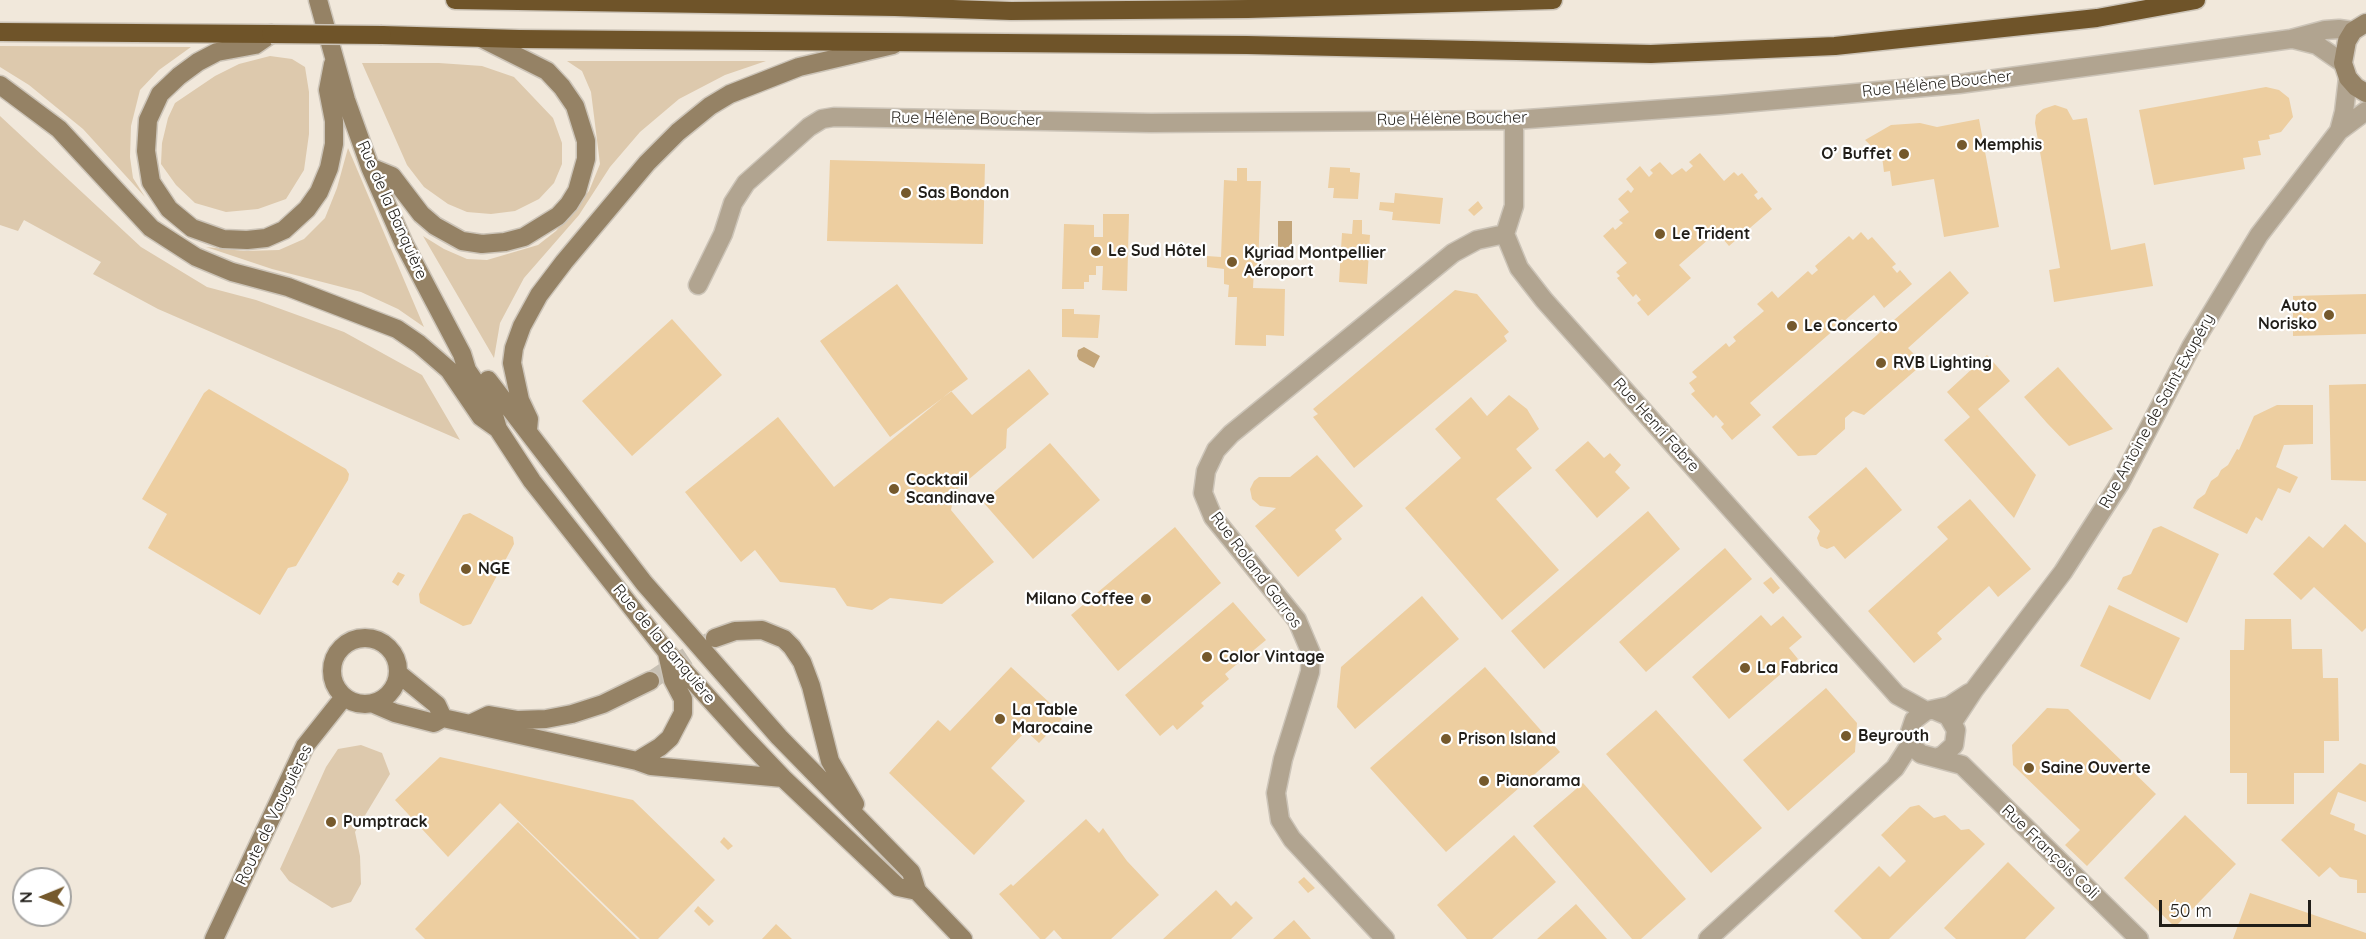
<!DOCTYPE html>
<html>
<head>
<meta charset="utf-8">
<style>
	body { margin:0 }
	#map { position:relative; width:2366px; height:939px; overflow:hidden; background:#f1e8db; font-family:Quicksand,sans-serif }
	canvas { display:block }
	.north { position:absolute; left:12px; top:867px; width:60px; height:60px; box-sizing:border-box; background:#fff; border:2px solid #a6a5a3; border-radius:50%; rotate:269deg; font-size:16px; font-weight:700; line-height:24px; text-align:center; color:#211e19 }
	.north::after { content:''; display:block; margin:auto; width:21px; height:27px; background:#75592c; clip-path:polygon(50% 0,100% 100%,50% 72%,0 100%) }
	.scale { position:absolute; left:2159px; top:900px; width:152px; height:27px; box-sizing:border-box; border:3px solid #211e19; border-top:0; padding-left:8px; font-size:18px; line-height:21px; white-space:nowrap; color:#211e19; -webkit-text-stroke:4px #fff; paint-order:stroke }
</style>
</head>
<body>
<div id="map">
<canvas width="2366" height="939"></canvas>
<div class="north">N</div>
<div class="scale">50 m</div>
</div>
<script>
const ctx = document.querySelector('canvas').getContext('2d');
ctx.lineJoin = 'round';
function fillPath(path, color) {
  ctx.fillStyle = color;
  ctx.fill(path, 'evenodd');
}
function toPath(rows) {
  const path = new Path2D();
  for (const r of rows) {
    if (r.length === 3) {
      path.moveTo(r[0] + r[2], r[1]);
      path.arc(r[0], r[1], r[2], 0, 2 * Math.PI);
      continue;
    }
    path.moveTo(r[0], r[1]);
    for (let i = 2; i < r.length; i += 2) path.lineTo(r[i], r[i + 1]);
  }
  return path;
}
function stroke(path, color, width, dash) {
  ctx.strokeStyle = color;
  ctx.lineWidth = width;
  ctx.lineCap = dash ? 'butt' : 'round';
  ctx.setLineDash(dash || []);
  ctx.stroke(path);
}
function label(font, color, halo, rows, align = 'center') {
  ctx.font = font + ' Quicksand,sans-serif';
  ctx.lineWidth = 4.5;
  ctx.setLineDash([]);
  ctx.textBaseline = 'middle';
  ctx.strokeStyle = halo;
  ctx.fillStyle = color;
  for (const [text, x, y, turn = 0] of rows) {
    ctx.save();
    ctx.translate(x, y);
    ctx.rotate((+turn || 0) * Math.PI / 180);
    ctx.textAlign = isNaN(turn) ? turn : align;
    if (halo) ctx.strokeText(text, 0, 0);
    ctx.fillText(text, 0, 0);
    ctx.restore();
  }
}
fillPath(toPath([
	[0,46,191,47,159,70,140,90,131,126,130,157,133,178,145,197,83,129,29,85,0,67],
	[270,56,292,59,305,67,309,92,309,134,304,170,286,199,258,209,226,212,195,203,176,185,161,164,162,143,168,118,175,103,215,76,239,64],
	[567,61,766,61,725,75,679,99,640,132,610,167,579,215,524,278,500,323,494,358,423,236,444,249,467,259,487,260,538,245,556,231,589,191,600,164,591,92,582,71],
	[362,63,439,63,482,66,514,77,553,118,562,143,562,164,554,183,539,199,515,211,491,214,467,212,448,204,424,187,407,165],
	[0,116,141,247,207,287,256,300,344,332,422,375,460,440,158,309,93,274,101,262,24,220,18,231,0,225],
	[348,148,424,327,398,309,361,292,272,269,206,247,244,251,279,250,304,239,325,218,337,188],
	[361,745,382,753,390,774,355,832,360,856,361,884,351,902,332,908,289,881,280,869,326,767,338,749]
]), '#ddc9ad');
fillPath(toPath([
	[1278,221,1292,221,1292,253,1278,253],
	[1084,347,1100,356,1094,368,1079,360,1077,356,1078,350]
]), '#c3a579');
fillPath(toPath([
	[2266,87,2279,90,2289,98,2293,117,2281,132,2269,135,2270,139,2258,141,2261,155,2243,158,2245,169,2154,185,2139,110],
	[2055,105,2067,109,2073,120,2087,118,2111,250,2145,243,2153,286,2054,302,2049,270,2060,268,2035,123,2036,115,2043,109],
	[1979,119,1999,227,1944,237,1934,179,1892,186,1890,171,1884,172,1882,156,1865,140,1891,125,1920,123,1937,127],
	[1700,153,1724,181,1734,172,1738,176,1742,173,1758,192,1754,195,1758,200,1762,197,1772,209,1729,246,1717,232,1679,265,1691,278,1648,316,1637,303,1641,300,1636,294,1633,297,1617,278,1620,276,1616,272,1627,263,1603,236,1613,227,1615,230,1623,223,1619,220,1629,212,1618,199,1628,190,1631,193,1634,189,1626,179,1640,166,1649,177,1653,173,1650,170,1660,162,1672,175,1682,168,1686,172,1693,166,1689,162],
	[830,160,985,164,983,244,827,241],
	[1330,167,1350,168,1350,172,1360,173,1358,199,1333,198,1334,188,1328,188],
	[1237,168,1247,168,1247,181,1261,181,1258,271,1254,270,1253,288,1285,289,1284,336,1266,335,1266,346,1235,345,1237,297,1228,297,1229,285,1224,284,1224,269,1207,267,1207,256,1221,257,1224,180,1237,181],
	[1395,193,1443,198,1440,224,1392,220,1393,212,1379,210,1380,202,1394,203],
	[1478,201,1483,208,1474,216,1468,210],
	[1103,214,1129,214,1127,291,1102,290,1103,266,1096,266,1096,275,1089,275,1089,282,1084,282,1084,289,1062,289,1064,224,1094,225,1094,237,1103,237],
	[1353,220,1362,220,1362,234,1370,235,1367,284,1339,282,1342,233,1352,234],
	[1861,232,1868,240,1872,237,1896,264,1892,267,1897,273,1900,270,1912,284,1884,308,1874,295,1750,403,1761,415,1732,440,1721,427,1724,424,1716,415,1713,418,1691,394,1695,391,1689,383,1697,377,1692,372,1726,343,1729,347,1736,341,1733,337,1764,311,1757,304,1772,291,1778,298,1808,271,1812,275,1818,270,1815,266,1849,236,1853,240],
	[1950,271,1969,293,1908,348,1917,357,1917,369,1864,415,1853,411,1845,418,1845,429,1816,455,1798,456,1772,427],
	[897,284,968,379,890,437,820,341],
	[1455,290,1477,294,1509,332,1504,336,1507,341,1354,468,1313,417,1318,414,1313,409],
	[2366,294,2366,334,2293,336,2293,296],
	[1062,309,1074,309,1074,314,1100,315,1098,338,1062,337],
	[672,319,722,375,632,456,582,401],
	[1987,355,2010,381,1978,409,2036,475,2014,518,1944,440,1970,417,1947,392],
	[2058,367,2113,429,2069,446,2047,423,2024,397],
	[1029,369,1049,394,1007,429,1006,448,955,491,951,510,994,562,942,604,890,598,872,610,847,606,835,588,780,582,755,550,741,562,685,492,778,417,834,487,951,391,972,415],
	[2366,384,2366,481,2331,480,2329,385],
	[209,389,346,469,349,474,348,480,296,566,288,568,260,615,148,548,167,514,142,499,204,393],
	[1509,395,1527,409,1539,429,1516,449,1532,468,1496,499,1559,570,1502,620,1405,508,1461,458,1435,429,1471,397,1487,416],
	[2277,405,2313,405,2313,444,2284,445,2276,467,2298,477,2290,493,2278,488,2262,521,2256,517,2247,534,2193,508,2197,500,2205,494,2211,481,2218,476,2221,470,2228,465,2237,449,2239,450,2254,416],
	[1588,441,1604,458,1610,453,1621,465,1615,472,1630,488,1597,518,1555,470],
	[1050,443,1100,500,1033,559,983,502],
	[1317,455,1363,506,1335,530,1342,539,1298,577,1255,526,1276,508,1260,506,1252,499,1250,489,1254,481,1259,477,1290,477],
	[1866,467,1902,510,1845,559,1834,546,1827,549,1820,546,1817,538,1820,531,1808,517],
	[1970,499,2031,569,1998,597,1989,586,1937,633,1942,639,1914,663,1868,611,1948,539,1937,527],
	[1648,511,1680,549,1544,669,1511,631],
	[470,513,513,537,514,544,471,624,463,626,420,603,419,594,463,515],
	[2345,524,2366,543,2366,628,2362,632,2314,587,2301,600,2273,574,2309,536,2323,548],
	[2161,526,2219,554,2187,623,2117,589,2123,577,2131,574,2153,529],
	[1175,527,1221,583,1118,671,1071,615],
	[1725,548,1752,579,1646,672,1619,642],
	[398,572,405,575,398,586,392,582],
	[1771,577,1780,588,1773,594,1763,583],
	[1422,596,1459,639,1355,729,1337,707,1341,667],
	[1233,602,1266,640,1225,674,1229,679,1201,703,1204,706,1177,730,1173,725,1160,736,1125,695],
	[2109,605,2180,638,2150,700,2080,666],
	[1761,615,1771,626,1783,616,1802,637,1789,648,1798,659,1729,719,1692,677],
	[2245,619,2291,619,2292,649,2322,649,2323,678,2338,678,2339,741,2324,741,2324,773,2294,773,2294,804,2247,804,2247,773,2230,773,2230,650,2244,650],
	[1011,667,1051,704,1049,706,1062,719,1039,743,1026,731,991,768,1025,801,974,855,889,773,938,720,950,731],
	[1485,667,1560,752,1446,852,1370,768],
	[1826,688,1857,723,1855,752,1788,811,1743,760],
	[2047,708,2068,709,2156,794,2087,866,2065,845,2080,830,2013,765,2012,745],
	[1656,710,1762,828,1711,873,1606,754],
	[440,757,633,800,715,880,658,939,640,939,500,803,448,857,395,800],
	[2360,763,2366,765,2366,802,2338,792,2330,814,2355,824,2354,830,2366,835,2366,893,2357,893,2357,880,2340,877,2330,867,2319,877,2281,840],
	[1583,783,1686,899,1641,939,1632,939,1533,826],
	[1919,805,1934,818,1945,815,1961,830,1969,829,1985,844,1889,939,1862,939,1834,911,1879,866,1890,877,1906,861,1881,835,1910,807],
	[2185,815,2236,864,2175,927,2124,878],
	[1086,819,1099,833,1103,828,1127,861,1159,895,1111,939,1062,939,1054,930,1045,939,1040,939,999,894,1011,884,1013,886],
	[518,822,637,939,425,939,415,929],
	[1514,835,1556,882,1492,939,1467,939,1437,905],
	[724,837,733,846,728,850,720,842],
	[2008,862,2055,908,2025,939,1956,939,1944,928],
	[1304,877,1315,888,1308,893,1298,882],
	[1216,890,1231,906,1236,901,1253,918,1231,939,1163,939],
	[2250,893,2366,933,2366,939,2233,939],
	[1576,904,1607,939,1537,939],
	[698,906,714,921,709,926,694,911],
	[1294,920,1311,939,1273,939],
	[776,924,792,939,762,939]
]), '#edcea0');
stroke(toPath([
	[650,681,713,639]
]), '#c7c0b4', 18, [18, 9]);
const street = toPath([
	[2293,39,2317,45,2343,63],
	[1514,120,1514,206,1505,234,1519,268,1544,300,1897,695,1926,711],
	[2339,131,2344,112,2348,78],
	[698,285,723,234,733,203,746,183,809,127,822,119,834,117,1151,123,1514,120,1720,105,1959,84,2291,39,2325,30,2339,29,2353,31],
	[1934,710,1948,716,1956,730,1954,745,1943,755,1936,758,1921,754,1915,749,1909,735,1914,720,1926,711,1949,706,1969,693],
	[1953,722,1974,690,2063,572,2120,483,2191,347,2259,235,2339,131,2366,111],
	[1936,758,1962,765,2139,939],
	[1385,939,1292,839,1280,820,1276,793,1283,759,1310,672,1311,653,1297,620,1213,517,1203,493,1206,471,1216,450,1231,434,1453,253,1477,240,1505,234],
	[1708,939,1895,768,1911,743]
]);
const secondary = toPath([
	[318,0,346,100,370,167,404,244,462,354,467,370,491,405,498,429,532,481,666,651,744,737,783,778,898,887,917,891],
	[2366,23,2353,31,2347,41,2343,63,2348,78,2356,87,2366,93],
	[271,34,255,45,217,52,198,62,179,76,160,94,148,120,146,151,151,182,169,209,192,228,223,239,247,240,266,238,284,230,307,209,319,192,329,168,334,144,334,121,328,90,333,64],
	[0,85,59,129,151,228,196,257,232,272,288,287,397,329,419,344,449,370,481,417,498,429],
	[370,167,392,176,421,214,435,226,462,241,482,244,505,242,524,237,558,216,569,204,577,191,586,159,586,141,575,106,562,87,547,71,483,39],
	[488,380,644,583,779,737,911,872,917,891,963,939],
	[528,430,529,419,520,400,512,363,514,348,522,326,539,295,564,262,647,163,678,132,710,106,730,94,799,67,893,45],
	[365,671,33],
	[715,638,735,631,762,630,784,639,792,647,802,662,811,686,830,761,855,804],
	[399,674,437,705,443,718],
	[374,704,395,713,434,723,443,718,637,761,651,766,783,778],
	[470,724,489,715,518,720,546,719,572,714,603,704,650,681],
	[637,761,660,747,670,738,683,713,683,699,673,680,667,653],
	[214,939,305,746,344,697]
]);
const highway = toPath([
	[455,0,895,7,1011,11,1248,9,1553,0],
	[0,32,271,34],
	[382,35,519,39,1247,45,1651,54,1835,46,2097,18,2196,0]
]);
stroke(street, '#ccc4b8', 21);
stroke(secondary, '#ccc4b8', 21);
stroke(highway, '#ccc4b8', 21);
stroke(street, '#b1a490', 18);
stroke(secondary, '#958265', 18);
stroke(highway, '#6f5429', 18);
const highwayBridge = toPath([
	[271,34,382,35]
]);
stroke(highwayBridge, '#ccc4b8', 21, []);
stroke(highwayBridge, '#6f5429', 18);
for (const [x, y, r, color] of [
	[1962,145,6,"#75592c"],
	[1904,154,6,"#75592c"],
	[906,193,6,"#75592c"],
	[1660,234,6,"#75592c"],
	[1096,251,6,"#75592c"],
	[1232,262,6,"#75592c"],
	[2329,315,6,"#75592c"],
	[1792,326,6,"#75592c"],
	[1881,363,6,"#75592c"],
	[894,489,6,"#75592c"],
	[466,569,6,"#75592c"],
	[1146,599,6,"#75592c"],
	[1207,657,6,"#75592c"],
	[1745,668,6,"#75592c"],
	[1000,719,6,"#75592c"],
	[1846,736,6,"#75592c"],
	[1446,739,6,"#75592c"],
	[2029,768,6,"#75592c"],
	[1484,781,6,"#75592c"],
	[331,822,6,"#75592c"]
]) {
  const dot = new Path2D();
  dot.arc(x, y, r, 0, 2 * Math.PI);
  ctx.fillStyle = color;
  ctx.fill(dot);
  stroke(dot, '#fff', 2);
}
label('16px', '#211e19', '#fff', [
	["Rue Hélène Boucher",1937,84,-6],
	["Rue Hélène Boucher",966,119,1],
	["Rue Hélène Boucher",1452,119,-1],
	["Rue de la Banquière",392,210,66],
	["Rue Antoine de Saint-Exupéry",2157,411,-61],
	["Rue Henri Fabre",1656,425,48],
	["Rue Roland Garros",1256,570,53],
	["Rue de la Banquière",664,644,50],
	["Route de Vauguières",274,815,-64],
	["Rue François Coli",2050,852,44]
]);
label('bold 16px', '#211e19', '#fff', [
	["Memphis",1974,145],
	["O’ Buffet",1892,154,"right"],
	["Sas Bondon",918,193],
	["Le Trident",1672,234],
	["Le Sud Hôtel",1108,251],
	["Kyriad Montpellier",1244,253],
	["Aéroport",1244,271],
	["Auto",2317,306,"right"],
	["Norisko",2317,324,"right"],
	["Le Concerto",1804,326],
	["RVB Lighting",1893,363],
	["Cocktail",906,480],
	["Scandinave",906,498],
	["NGE",478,569],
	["Milano Coffee",1134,599,"right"],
	["Color Vintage",1219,657],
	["La Fabrica",1757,668],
	["La Table",1012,710],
	["Marocaine",1012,728],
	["Beyrouth",1858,736],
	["Prison Island",1458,739],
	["Saine Ouverte",2041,768],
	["Pianorama",1496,781],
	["Pumptrack",343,822]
], 'left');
</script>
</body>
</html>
